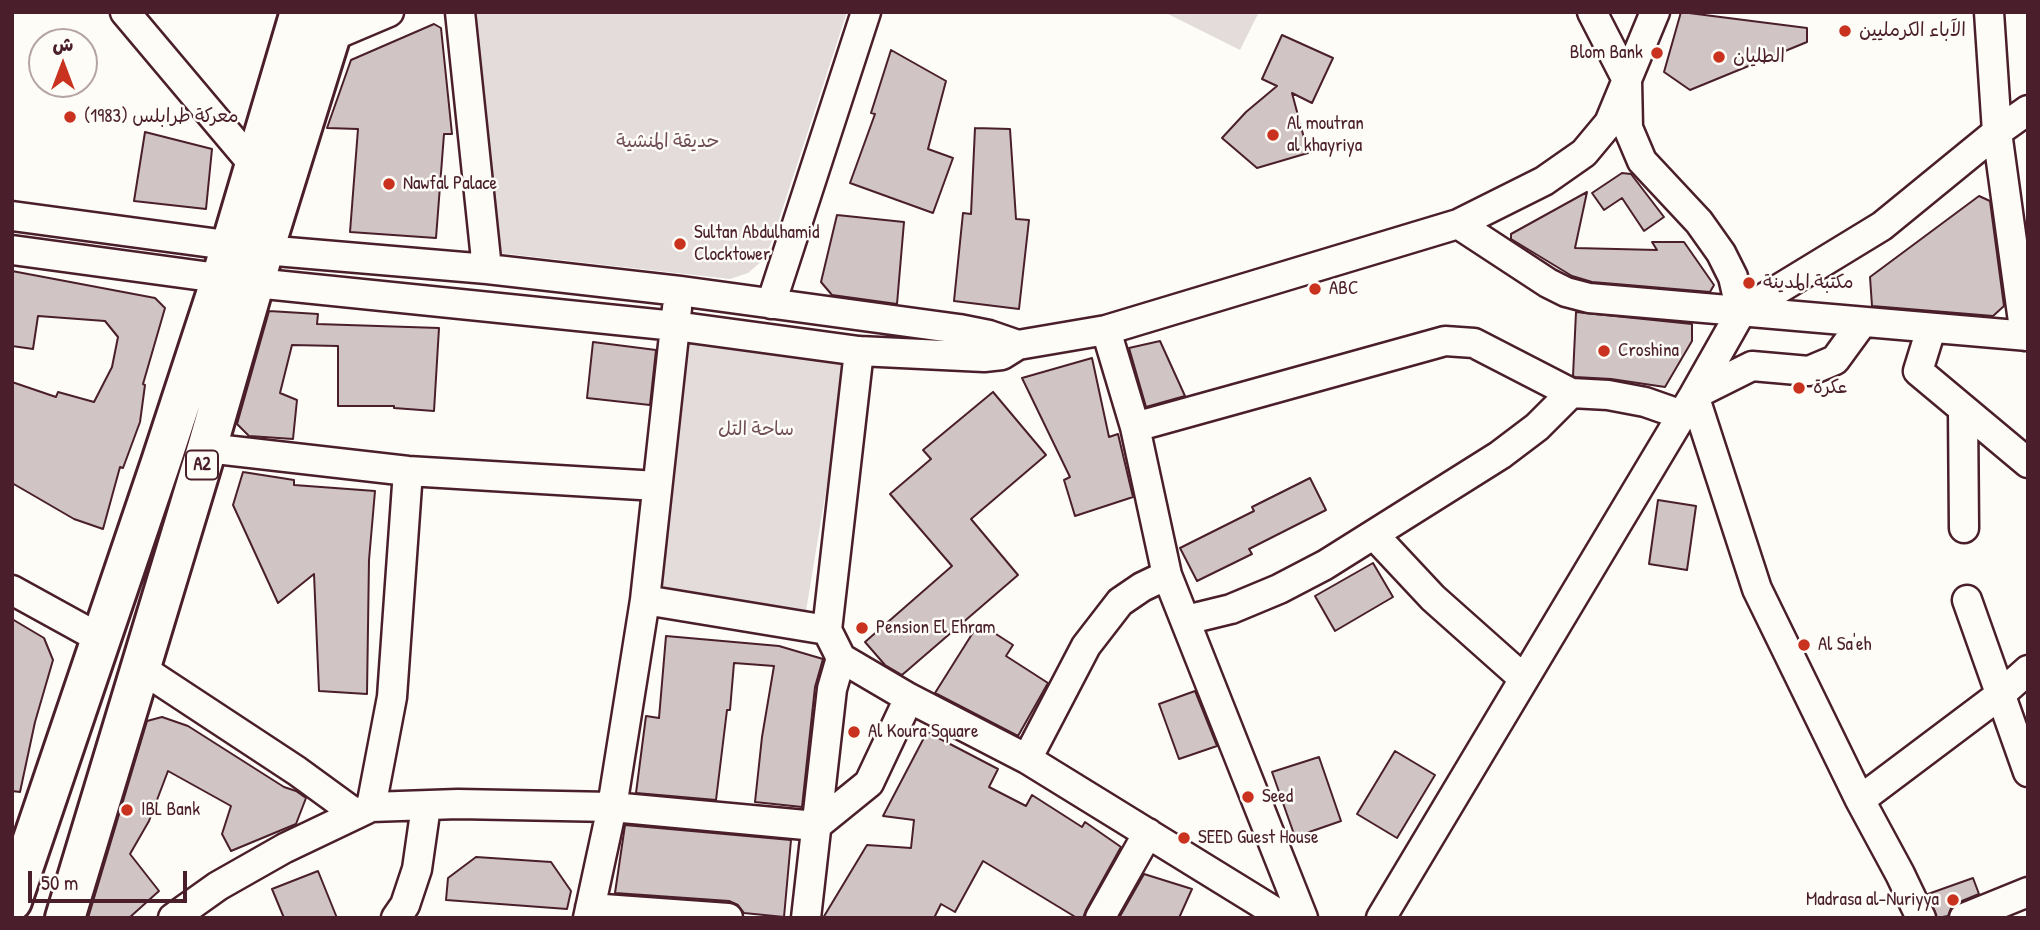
<!DOCTYPE html>
<html>
<head>
<meta charset="utf-8">
<style>
	body { margin:0 }
	#map { position:relative; width:2040px; height:930px; overflow:hidden; background:#fdfcf7; font-family:"Patrick Hand","Playpen Sans Arabic",sans-serif }
	canvas { display:block }
	.frame { position:absolute; inset:0; border:14px solid #4a1f2b; pointer-events:none }
	.north { position:absolute; left:28px; top:28px; width:70px; height:70px; box-sizing:border-box; background:#fdfcf7; border:2px solid #b5a4a5; border-radius:50%; rotate:0deg; font-size:19px; font-weight:700; line-height:28px; text-align:center; color:#4a1f2b }
	.north::after { content:''; display:block; margin:auto; width:24px; height:32px; background:#c8321e; clip-path:polygon(50% 0,100% 100%,50% 72%,0 100%) }
	.scale { position:absolute; left:28px; top:871px; width:159px; height:32px; box-sizing:border-box; border:4px solid #4a1f2b; border-top:0; padding-left:9px; font-size:21px; line-height:24px; white-space:nowrap; color:#4a1f2b; -webkit-text-stroke:5px #fdfcf7; paint-order:stroke }
</style>
</head>
<body>
<div id="map">
<canvas width="2040" height="930"></canvas>
<div class="frame"></div>
<div class="north">ش</div>
<div class="scale">50 m</div>
</div>
<script>
const ctx = document.querySelector('canvas').getContext('2d');
ctx.lineJoin = 'round';
function fillPath(path, color) {
  ctx.fillStyle = color;
  ctx.fill(path, 'evenodd');
}
function toPath(rows) {
  const path = new Path2D();
  for (const r of rows) {
    path.moveTo(r[0], r[1]);
    for (let i = 2; i < r.length; i += 2) path.lineTo(r[i], r[i + 1]);
  }
  return path;
}
function stroke(path, color, width, dash) {
  ctx.strokeStyle = color;
  ctx.lineWidth = width;
  ctx.lineCap = dash ? 'butt' : 'round';
  ctx.setLineDash(dash || []);
  ctx.stroke(path);
}
function label(font, color, halo, rows, align = 'center') {
  ctx.font = font + ' "Patrick Hand","Playpen Sans Arabic",sans-serif';
  ctx.lineWidth = 5;
  ctx.setLineDash([]);
  ctx.textBaseline = 'middle';
  ctx.strokeStyle = halo;
  ctx.fillStyle = color;
  for (const [text, x, y, turn = 0] of rows) {
    ctx.save();
    ctx.translate(x, y);
    ctx.rotate((+turn || 0) * Math.PI / 180);
    ctx.textAlign = isNaN(turn) ? turn : align;
    if (halo) ctx.strokeText(text, 0, 0);
    ctx.fillText(text, 0, 0);
    ctx.restore();
  }
}
fillPath(toPath([
	[464,12,847,12,772,241,763,260,748,273,730,279,490,252],
	[1164,12,1259,12,1240,50],
	[690,340,848,357,806,611,654,590]
]), '#e3dcda');
const building = toPath([
	[1681,12,1807,28,1807,42,1690,90,1664,72,1681,12],
	[434,24,441,28,452,134,444,134,436,238,350,232,358,129,327,128,351,60,434,24],
	[1282,35,1333,58,1312,103,1292,93,1308,153,1257,168,1222,138,1246,112,1277,86,1262,79,1282,35],
	[891,50,946,81,928,149,953,158,933,213,850,183,875,114,871,113,891,50],
	[975,128,1010,129,1016,219,1029,220,1019,309,954,301,963,213,971,214,975,128],
	[145,132,212,149,206,209,134,201,145,132],
	[1622,173,1631,174,1664,217,1644,231,1622,198,1604,210,1592,193,1622,173],
	[1587,192,1575,248,1657,250,1652,242,1684,242,1714,285,1710,292,1592,282,1572,276,1511,239,1511,234,1587,192],
	[1979,196,1990,201,2004,306,1993,316,1872,306,1870,277,1979,196],
	[837,215,904,222,897,304,832,295,821,282,837,215],
	[12,271,155,298,165,308,143,384,145,385,140,422,123,468,120,467,103,529,74,519,12,483,12,382,56,397,58,392,94,402,112,367,118,337,105,321,38,316,33,349,12,346,12,271],
	[269,311,318,314,317,324,439,328,434,411,394,408,394,406,338,406,338,346,292,345,280,393,297,400,293,439,249,436,237,424,269,311],
	[1576,312,1692,324,1692,341,1665,387,1611,379,1575,377,1573,376,1576,312],
	[1160,341,1185,396,1146,407,1129,348,1160,341],
	[593,342,656,350,650,405,587,398,593,342],
	[1092,358,1109,437,1118,434,1133,497,1075,516,1064,480,1070,477,1022,378,1092,358],
	[993,392,1046,455,971,519,1018,575,902,675,885,665,865,642,952,566,890,494,931,459,923,450,993,392],
	[243,472,294,480,294,485,375,491,369,560,367,694,319,691,314,574,278,603,233,505,243,472],
	[1310,478,1326,510,1249,549,1252,554,1197,581,1180,548,1254,511,1252,507,1310,478],
	[1658,500,1696,506,1687,570,1649,564,1658,500],
	[1373,563,1393,597,1335,631,1315,596,1373,563],
	[12,619,44,638,53,660,35,722,20,792,12,791,12,619],
	[979,623,1013,645,1006,656,1048,683,1018,736,935,693,979,623],
	[666,636,779,646,823,659,815,687,802,807,755,802,762,737,774,666,734,663,730,710,727,710,716,800,636,793,646,716,659,718,666,636],
	[1195,691,1217,746,1179,759,1159,704,1195,691],
	[162,717,188,726,284,787,296,791,306,798,296,824,231,851,222,834,231,806,168,771,149,821,130,854,159,891,129,918,88,918,147,721,162,717],
	[927,732,998,769,989,787,1026,806,1032,795,1082,827,1085,822,1121,847,1086,910,1083,918,1077,918,983,861,955,912,941,904,934,918,823,918,867,845,911,848,914,820,883,816,927,732],
	[1395,751,1435,775,1397,838,1357,814,1395,751],
	[1319,757,1341,821,1295,837,1272,772,1319,757],
	[625,825,791,840,784,917,744,913,738,905,729,901,615,893,625,825],
	[476,857,551,862,571,891,567,909,446,900,448,878,476,857],
	[318,871,337,918,284,918,272,889,318,871],
	[1144,874,1192,889,1179,918,1119,918,1144,874],
	[1973,878,1979,894,1957,903,1951,908,1948,916,1937,918,1928,894,1973,878]
]);
fillPath(building, '#d0c5c4');
stroke(building, '#4a1f2b', 2);
const minor = toPath([
	[125,12,253,164],
	[460,12,487,269],
	[1592,12,1627,80,1628,128,1642,161,1699,222,1721,253,1733,277,1741,312],
	[1989,12,1997,132,2025,336],
	[330,37,389,12],
	[12,216,264,250,487,269,680,291,959,329,989,335,1018,345],
	[1458,224,1548,283,1566,292,1589,298,2028,336],
	[12,250,255,283,675,326,859,351,984,357,1002,355,1018,345,1106,330,1458,224,1544,181,1584,153,1609,123,1655,12],
	[771,304,866,12],
	[1931,329,1918,371,2028,463],
	[1106,330,1135,427,1167,575,1303,918],
	[1694,395,1757,589,1860,800,1900,874,1921,918],
	[1694,395,1752,366,1809,371,1835,360,1862,323],
	[1963,410,1964,528],
	[1135,427,1445,341,1474,343,1571,393],
	[207,448,408,471,657,486],
	[1374,535,1433,598,1524,679],
	[12,590,101,639],
	[645,600,827,630,841,658,909,698,1027,759,1285,918],
	[1967,600,2028,772],
	[1186,620,1231,609,1279,589,1325,565,1500,455,1537,427,1571,393,1608,395,1645,402,1682,415],
	[827,630,859,351],
	[139,667,297,771,356,814],
	[1027,759,1086,646,1120,602,1142,587,1167,575],
	[1860,800,2001,694,2028,670],
	[371,807,392,697,408,471],
	[590,908,728,918],
	[173,918,218,886,285,848,371,807,458,804,612,807,816,826,869,783,909,698],
	[396,918,405,905,417,869,426,806],
	[588,918,612,807,645,600,677,308],
	[806,918,832,689,841,658],
	[1100,918,1148,833],
	[1381,918,1694,395,1741,312,1882,226,1997,132,2028,110],
	[1964,918,2028,892]
]);
const highway = toPath([
	[12,901,161,462,221,279,300,12],
	[65,918,207,448,264,250,338,12]
]);
stroke(minor, '#4a1f2b', 33);
stroke(highway, '#4a1f2b', 44);
stroke(minor, '#fdfcf7', 28);
stroke(highway, '#fdfcf7', 38);
for (const [x, y, r, color] of [
	[1845,31,7,"#c8321e"],
	[1657,53,7,"#c8321e"],
	[1719,57,7,"#c8321e"],
	[70,117,7,"#c8321e"],
	[1273,135,7,"#c8321e"],
	[389,184,7,"#c8321e"],
	[680,244,7,"#c8321e"],
	[1749,283,7,"#c8321e"],
	[1315,289,7,"#c8321e"],
	[1604,351,7,"#c8321e"],
	[1799,388,7,"#c8321e"],
	[862,628,7,"#c8321e"],
	[1804,645,7,"#c8321e"],
	[854,732,7,"#c8321e"],
	[1248,797,7,"#c8321e"],
	[127,810,7,"#c8321e"],
	[1184,838,7,"#c8321e"],
	[1953,900,7,"#c8321e"]
]) {
  const dot = new Path2D();
  dot.arc(x, y, r, 0, 2 * Math.PI);
  ctx.fillStyle = color;
  ctx.fill(dot);
  stroke(dot, '#fdfcf7', 2.5);
}
for (const [x, y, w] of [
	[202,465,32]
]) {
  const box = new Path2D();
  box.roundRect(x - w / 2, y - 14.5, w, 29, 5);
  ctx.fillStyle = '#fdfcf7';
  ctx.fill(box);
  stroke(box, '#4a1f2b', 2);
}
label('bold 18px', '#4a1f2b', null, [
	["A2",202,465]
]);
label('19px', '#4a1f2b', '#fdfcf7', [
	["الآباء الكرمليين",1859,31],
	["Blom Bank",1643,53,"right"],
	["الطليان",1733,57],
	["معركة طرابلس (1983)",84,117],
	["Al moutran",1287,124],
	["al khayriya",1287,146],
	["Nawfal Palace",403,184],
	["Sultan Abdulhamid",694,233],
	["Clocktower",694,255],
	["مكتبة المدينة",1763,283],
	["ABC",1329,289],
	["Croshina",1618,351],
	["عكرة",1813,388],
	["Pension El Ehram",876,628],
	["Al Sa'eh",1818,645],
	["Al Koura Square",868,732],
	["Seed",1262,797],
	["IBL Bank",141,810],
	["SEED Guest House",1198,838],
	["Madrasa al-Nuriyya",1939,900,"right"]
], 'left');
label('19px', '#704e57', '#fdfcf7', [
	["حديقة المنشية",668,142],
	["ساحة التل",756,430]
]);
</script>
</body>
</html>
